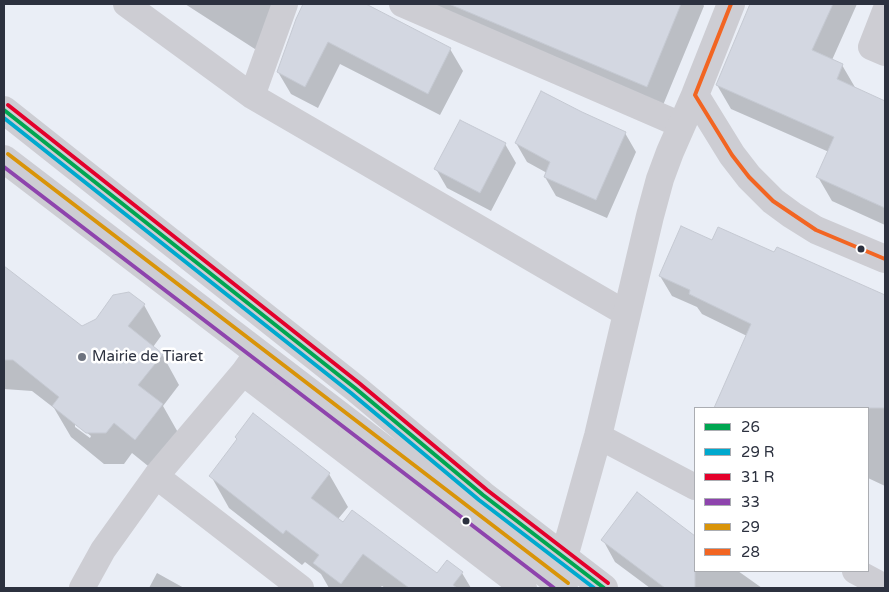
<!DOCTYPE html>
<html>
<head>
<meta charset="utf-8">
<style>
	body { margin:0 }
	#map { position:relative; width:889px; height:592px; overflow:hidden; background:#eaeef6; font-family:"Varela Round",sans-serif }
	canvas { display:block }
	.frame { position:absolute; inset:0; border:5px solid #2c313f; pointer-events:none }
	.legend { position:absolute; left:694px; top:407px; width:175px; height:165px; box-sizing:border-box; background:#fff; border:1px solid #abadb2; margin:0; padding:6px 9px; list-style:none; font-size:15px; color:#2c313f }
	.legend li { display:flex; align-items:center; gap:10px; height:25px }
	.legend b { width:25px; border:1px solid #abadb2 }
</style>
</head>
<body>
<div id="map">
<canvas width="889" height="592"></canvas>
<div class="frame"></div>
<ul class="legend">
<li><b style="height:6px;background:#00a651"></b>26</li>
<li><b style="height:6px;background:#00a9ce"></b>29 R</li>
<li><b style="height:6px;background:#e4002b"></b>31 R</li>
<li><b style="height:6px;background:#8e44ad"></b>33</li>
<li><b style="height:6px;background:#d99409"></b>29</li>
<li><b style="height:6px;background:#f26522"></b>28</li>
</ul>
</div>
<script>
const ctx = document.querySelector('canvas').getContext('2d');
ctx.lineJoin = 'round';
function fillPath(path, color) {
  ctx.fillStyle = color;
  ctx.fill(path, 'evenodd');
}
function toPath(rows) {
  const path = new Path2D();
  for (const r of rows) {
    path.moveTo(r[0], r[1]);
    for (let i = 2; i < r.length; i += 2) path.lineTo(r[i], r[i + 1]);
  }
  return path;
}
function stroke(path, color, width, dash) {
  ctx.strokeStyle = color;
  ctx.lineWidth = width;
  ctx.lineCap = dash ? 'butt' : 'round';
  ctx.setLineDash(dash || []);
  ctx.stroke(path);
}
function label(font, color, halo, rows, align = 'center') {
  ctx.font = font + ' "Varela Round",sans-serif';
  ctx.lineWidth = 5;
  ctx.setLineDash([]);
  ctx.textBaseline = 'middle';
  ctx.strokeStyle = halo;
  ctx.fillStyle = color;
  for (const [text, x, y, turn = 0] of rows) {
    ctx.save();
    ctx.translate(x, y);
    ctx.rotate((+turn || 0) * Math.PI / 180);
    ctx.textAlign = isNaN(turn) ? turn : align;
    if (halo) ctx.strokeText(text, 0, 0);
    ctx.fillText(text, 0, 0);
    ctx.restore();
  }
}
fillPath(toPath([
	[185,4,289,4,258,51],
	[305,4,363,4,450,49,463,71,440,115,340,64,318,108,291,94,278,72,297,20],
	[407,4,703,4,704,6,661,110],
	[752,4,857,4,832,60,842,65,856,89,885,102,885,225,832,201,818,177,829,152,731,109,717,85],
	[581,113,625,133,636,152,607,218,556,196,545,177,547,173,527,162,516,143],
	[505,144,516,163,491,211,447,188,436,169],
	[713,241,775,254,777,248,885,296,885,486,868,478,868,408,719,408,717,404,747,336,702,314,697,307,672,296,660,276],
	[4,268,82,327,144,305,161,336,153,347,162,354,179,385,163,406,180,436,153,470,132,453,124,464,104,464,71,437,54,408,32,391,4,389],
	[75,423,91,436,90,438,75,427],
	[254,415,329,474,348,507,338,519,437,575,462,573,471,588,385,588,382,586,380,588,329,588,321,574,305,562,302,565,229,508,211,476,238,441],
	[637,494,695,538,695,571,738,571,762,588,650,588,615,562,603,540],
	[157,573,184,588,149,588]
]), '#0003');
const building = toPath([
	[303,4,366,4,451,48,428,94,328,42,305,87,277,72,296,19,303,4],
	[449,4,681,4,647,87,449,4],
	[750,4,833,4,812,50,843,64,837,79,885,101,885,208,816,177,834,137,716,85,750,4],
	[541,91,582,112,626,132,596,200,544,177,550,162,515,143,541,91],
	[460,120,506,143,480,193,434,169,460,120],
	[681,226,712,240,718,227,774,252,777,247,885,295,885,408,714,408,751,324,689,294,690,290,659,276,681,226],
	[4,266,82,326,96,319,113,295,129,292,145,304,128,326,163,354,138,385,163,404,135,440,114,423,106,433,86,433,52,406,59,397,13,360,4,360,4,266],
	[253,413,330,473,311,498,343,522,352,510,437,573,447,560,463,572,453,585,457,588,409,588,363,554,341,584,313,563,319,555,286,530,283,534,209,476,237,439,235,437,253,413],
	[637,492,695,536,695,588,665,588,601,540,637,492]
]);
fillPath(building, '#d3d7e1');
stroke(building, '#c5c9d2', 1);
stroke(toPath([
	[126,4,252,96,627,314],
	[402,4,681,125],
	[885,11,871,47,885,53],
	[252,96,285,4],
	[243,373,524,588],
	[598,436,695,487],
	[156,476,301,588],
	[855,571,885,587],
	[82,588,103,550,156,476,243,373,253,359]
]), '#cdcdd3', 26);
stroke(toPath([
	[695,95,732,155,749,177,773,201,792,215,816,230,885,259],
	[564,557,598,436,650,216,660,179,670,152,695,95,731,4]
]), '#cdcdd3', 28);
stroke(toPath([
	[4,110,355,388,483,495,604,588],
	[4,159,469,514,564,588]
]), '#cdcdd3', 28);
stroke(toPath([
	[4,110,355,388,483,495,604,588]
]), '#00a651', 4);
stroke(toPath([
	[4,118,351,393,479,500,594,588]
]), '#00a9ce', 4);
stroke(toPath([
	[8,105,359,383,487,490,608,583]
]), '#e4002b', 4);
stroke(toPath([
	[4,167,554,588]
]), '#8e44ad', 4);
stroke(toPath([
	[8,154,568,583]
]), '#d99409', 4);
stroke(toPath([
	[731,4,695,95,732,155,749,177,773,201,816,230,885,259]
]), '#f26522', 4);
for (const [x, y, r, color] of [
	[861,249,4.5,"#2c313f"],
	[82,357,5,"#6e737f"],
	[466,521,4.5,"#2c313f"]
]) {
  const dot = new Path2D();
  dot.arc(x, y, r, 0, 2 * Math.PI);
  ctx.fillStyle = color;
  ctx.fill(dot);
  stroke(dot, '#fff', 2);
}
label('15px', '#2c313f', '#fff', [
	["Mairie de Tiaret",92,357]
], 'left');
</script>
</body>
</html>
